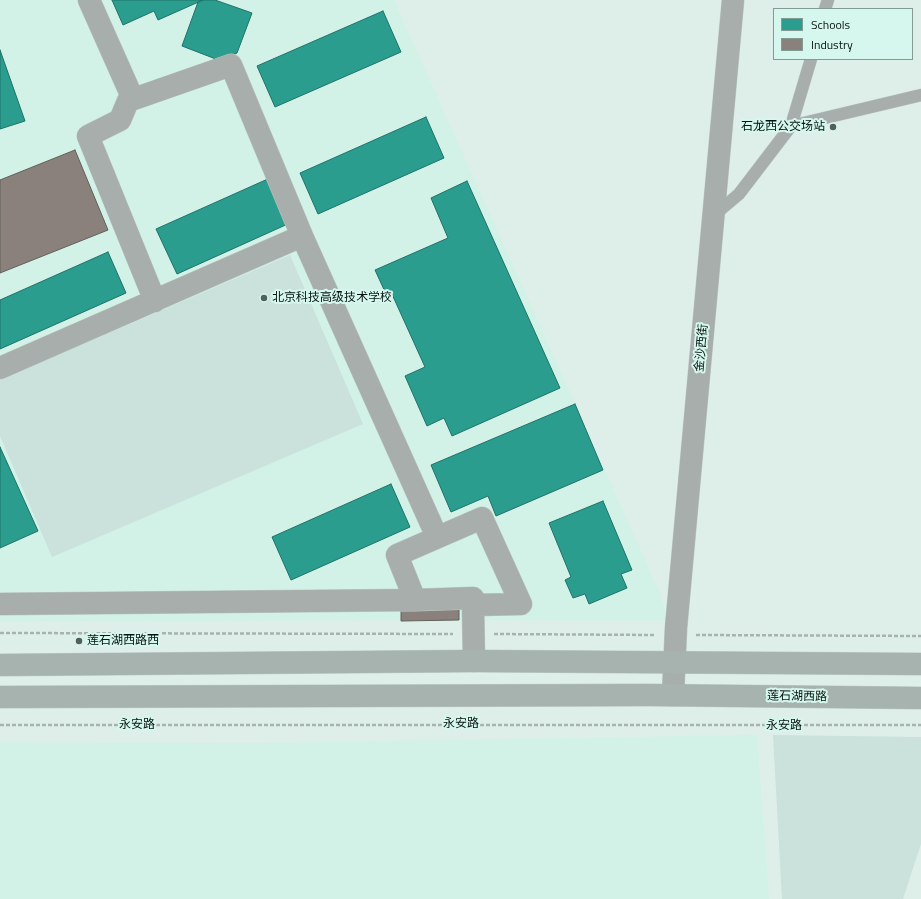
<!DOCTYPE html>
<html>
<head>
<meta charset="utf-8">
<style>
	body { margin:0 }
	#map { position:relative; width:921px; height:899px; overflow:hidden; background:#deefea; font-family:"Titillium Web",sans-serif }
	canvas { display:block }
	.legend { position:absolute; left:773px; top:8px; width:140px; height:52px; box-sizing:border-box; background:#d6f7ed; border:1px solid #839b94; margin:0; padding:5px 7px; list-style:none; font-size:12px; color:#06120e }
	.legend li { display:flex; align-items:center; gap:8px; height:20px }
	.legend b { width:20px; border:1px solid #839b94 }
</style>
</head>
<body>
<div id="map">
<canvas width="921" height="899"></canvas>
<ul class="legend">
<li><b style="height:11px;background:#2a9d8f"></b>Schools</li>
<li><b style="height:11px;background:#8a817c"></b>Industry</li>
</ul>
</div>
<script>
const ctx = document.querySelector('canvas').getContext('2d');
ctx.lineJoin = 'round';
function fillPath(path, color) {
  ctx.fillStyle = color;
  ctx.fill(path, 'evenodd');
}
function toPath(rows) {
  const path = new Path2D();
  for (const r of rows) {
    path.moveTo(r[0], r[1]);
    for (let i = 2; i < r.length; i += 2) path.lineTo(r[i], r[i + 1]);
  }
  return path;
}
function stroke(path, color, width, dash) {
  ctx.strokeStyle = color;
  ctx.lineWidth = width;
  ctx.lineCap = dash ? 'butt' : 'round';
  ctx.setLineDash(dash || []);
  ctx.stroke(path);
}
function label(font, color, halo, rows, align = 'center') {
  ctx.font = font + ' "Titillium Web","Noto Sans SC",sans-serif';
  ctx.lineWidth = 4;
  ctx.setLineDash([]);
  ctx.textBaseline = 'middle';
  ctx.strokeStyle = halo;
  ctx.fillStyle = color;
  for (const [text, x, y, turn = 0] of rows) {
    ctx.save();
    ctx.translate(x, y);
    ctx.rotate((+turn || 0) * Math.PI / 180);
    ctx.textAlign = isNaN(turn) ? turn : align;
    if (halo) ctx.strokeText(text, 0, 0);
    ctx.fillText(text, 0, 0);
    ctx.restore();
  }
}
fillPath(toPath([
	[0,0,394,0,661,595,667,620,0,621],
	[757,735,769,899,0,899,0,742,253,743]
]), '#d2f1e7');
fillPath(toPath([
	[290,255,363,424,52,557,0,436,0,380],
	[773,735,921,737,921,844,903,899,782,899]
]), '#cae2db');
const schools = toPath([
	[112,0,203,0,158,20,154,11,123,25,112,0],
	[203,0,215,0,252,13,237,53,221,61,182,46,198,2,203,0],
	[383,11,401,52,275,107,257,66,383,11],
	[0,50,25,121,0,129,0,50],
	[426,117,444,158,318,214,300,173,426,117],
	[270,178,290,223,177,274,156,229,270,178],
	[467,181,560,388,452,436,444,418,427,426,405,376,425,367,391,292,386,294,375,270,448,238,431,198,467,181],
	[108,252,126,293,0,349,0,300,108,252],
	[575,404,603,470,496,516,488,496,451,512,431,465,575,404],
	[0,447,38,531,0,548,0,447],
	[391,484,410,527,291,580,272,537,391,484],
	[603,501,632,570,621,574,627,588,589,604,585,594,573,598,565,580,571,577,549,523,603,501]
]);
fillPath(schools, '#2a9d8f');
stroke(schools, '#1f7368', 1);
const industry = toPath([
	[75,150,108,230,0,273,0,180,75,150],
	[459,606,459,620,401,621,401,607,459,606]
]);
fillPath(industry, '#8a817c');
stroke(industry, '#62605b', 1);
const service = toPath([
	[825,9,828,0],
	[811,59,791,126,921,95],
	[713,216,739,194,791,126]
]);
const minor = toPath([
	[89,0,133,99],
	[155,301,88,136,120,120,128,101,231,65,302,236,437,537],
	[0,368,302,236],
	[0,604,415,600],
	[473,605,473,598,415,600,397,555,482,518,521,604,473,605,474,661],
	[673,695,676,628,733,0]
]);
const primary = toPath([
	[0,665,474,661,921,664],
	[0,697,649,695,921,698]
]);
stroke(service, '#bdcac6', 13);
stroke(minor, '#bdcac6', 23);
stroke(primary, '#bdcac6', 23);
stroke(toPath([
	[0,633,453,634],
	[494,634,655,635],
	[696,635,921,636],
	[0,725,921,725]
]), '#a8b3ae', 2.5, [4, 2]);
stroke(service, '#a7aeac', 12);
stroke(minor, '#a7aeac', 22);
stroke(primary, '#a7b3ae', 22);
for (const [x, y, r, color] of [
	[833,127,4,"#525f5b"],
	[264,298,4,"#525f5b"],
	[79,641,4,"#525f5b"]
]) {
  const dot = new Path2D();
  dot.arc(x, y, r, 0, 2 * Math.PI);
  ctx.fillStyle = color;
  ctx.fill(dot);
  stroke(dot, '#d6f7ed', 1.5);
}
label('12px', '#06120e', '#d6f7ed', [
	["石龙西公交场站",825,127,"right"],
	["北京科技高级技术学校",272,298],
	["莲石湖西路西",87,641]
], 'left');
label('12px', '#06120e', '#d6f7ed', [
	["金沙西街",702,348,-85],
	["莲石湖西路",797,697,1],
	["永安路",461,724],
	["永安路",137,725],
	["永安路",784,726]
]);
</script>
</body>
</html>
